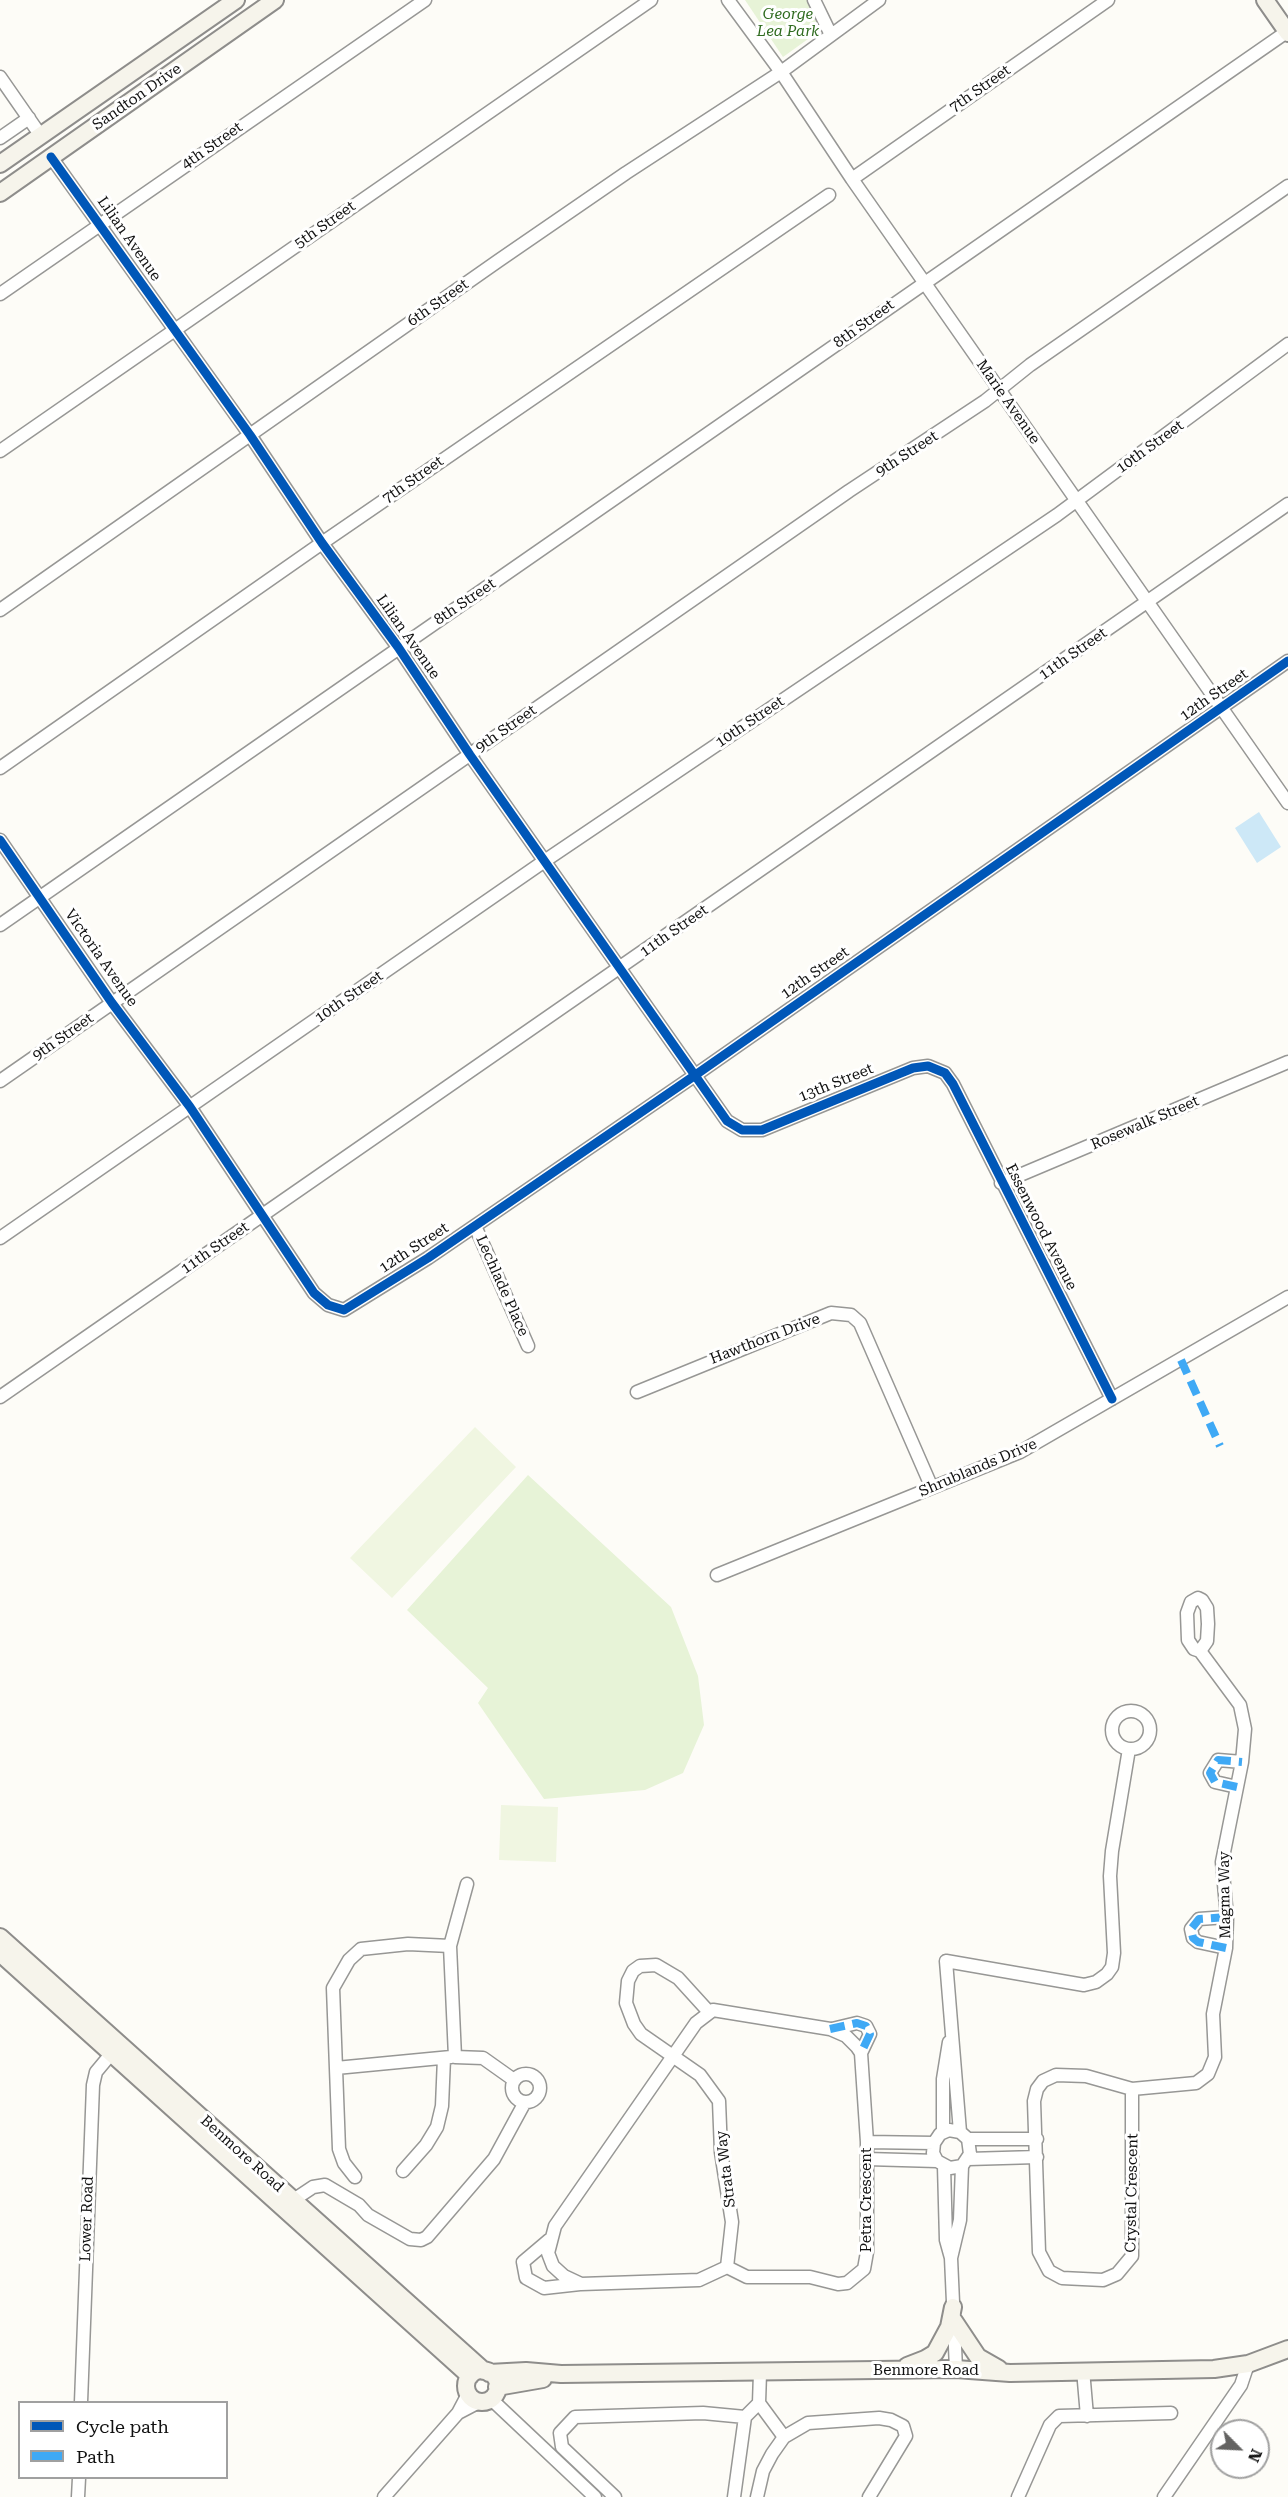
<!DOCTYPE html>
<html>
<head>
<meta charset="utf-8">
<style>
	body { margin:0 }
	#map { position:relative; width:1288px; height:2497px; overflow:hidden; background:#fdfcf7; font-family:"Roboto Serif",serif }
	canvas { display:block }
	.legend { position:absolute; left:18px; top:2401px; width:210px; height:78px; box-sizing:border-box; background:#fff; border:2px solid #a0a0a0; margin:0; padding:8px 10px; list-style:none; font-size:18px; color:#111 }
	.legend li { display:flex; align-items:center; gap:12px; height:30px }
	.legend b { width:30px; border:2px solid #a0a0a0 }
	.north { position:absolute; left:1210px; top:2419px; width:60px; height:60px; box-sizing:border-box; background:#fff; border:2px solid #a0a0a0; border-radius:50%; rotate:114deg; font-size:16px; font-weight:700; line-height:24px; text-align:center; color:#111 }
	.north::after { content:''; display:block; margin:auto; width:21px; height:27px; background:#646362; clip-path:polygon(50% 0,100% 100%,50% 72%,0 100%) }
</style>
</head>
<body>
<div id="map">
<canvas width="1288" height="2497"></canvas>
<ul class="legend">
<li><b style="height:8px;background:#0057b8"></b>Cycle path</li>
<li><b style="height:8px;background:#3fa9f5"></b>Path</li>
</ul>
<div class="north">N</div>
</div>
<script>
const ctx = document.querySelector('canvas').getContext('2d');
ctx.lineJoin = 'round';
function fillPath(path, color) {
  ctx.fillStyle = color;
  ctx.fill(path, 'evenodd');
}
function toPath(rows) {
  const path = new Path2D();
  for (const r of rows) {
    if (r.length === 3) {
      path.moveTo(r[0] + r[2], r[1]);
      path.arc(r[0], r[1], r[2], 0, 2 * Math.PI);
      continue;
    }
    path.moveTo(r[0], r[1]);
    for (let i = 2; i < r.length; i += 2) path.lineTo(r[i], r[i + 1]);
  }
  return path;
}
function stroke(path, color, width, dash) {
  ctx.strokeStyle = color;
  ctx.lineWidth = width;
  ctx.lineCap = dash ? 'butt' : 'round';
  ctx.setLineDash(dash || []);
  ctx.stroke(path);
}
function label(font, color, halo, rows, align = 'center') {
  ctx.font = font + ' "Roboto Serif",serif';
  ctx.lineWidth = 6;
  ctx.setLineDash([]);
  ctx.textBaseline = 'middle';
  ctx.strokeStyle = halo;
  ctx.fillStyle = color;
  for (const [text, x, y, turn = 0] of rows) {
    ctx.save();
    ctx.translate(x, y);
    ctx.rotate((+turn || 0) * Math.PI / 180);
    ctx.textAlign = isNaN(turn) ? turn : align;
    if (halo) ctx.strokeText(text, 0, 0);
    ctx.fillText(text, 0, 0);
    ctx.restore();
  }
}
fillPath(toPath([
	[745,0,812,0,822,29,783,57],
	[528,1475,671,1607,698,1676,704,1725,683,1773,645,1790,544,1799,478,1703,488,1688,407,1610]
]), '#e7f3d7');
fillPath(toPath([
	[475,1427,516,1467,392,1598,350,1558],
	[501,1805,558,1807,556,1862,499,1860]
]), '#f0f6e1');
fillPath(toPath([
	[1259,812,1281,847,1257,863,1235,828]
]), '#cde8f7');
const street = toPath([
	[728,0,781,72,852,179,1288,803],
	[814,0,830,33],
	[0,77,41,136],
	[0,138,29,118],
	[51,157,250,435,322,543,398,647,470,755,727,1121,742,1130,762,1130,913,1068,928,1066,945,1073,953,1084,1112,1399],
	[852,179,1108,0],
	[0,294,425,0],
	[0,451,651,0],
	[0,610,498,261,626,173,781,72,879,0],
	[0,768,322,543,829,195],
	[0,840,112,1003,190,1107,314,1293,328,1305,344,1310,428,1258,694,1076,1288,661],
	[0,925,1288,31],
	[0,1081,849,491,985,401,1030,365,1288,186],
	[1001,1183,1288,1062],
	[475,1226,528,1346],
	[0,1238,546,860,1057,515,1288,344],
	[637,1392,831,1313,851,1315,860,1323,932,1488],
	[0,1397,1288,504],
	[717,1575,1020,1452,1288,1297],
	[1131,1730,19],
	[1237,1787,1215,1782,1210,1773,1218,1760,1242,1762],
	[467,1884,450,1946,455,2057,483,2058,514,2080],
	[1226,1948,1198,1942,1193,1938,1191,1929,1199,1919,1227,1917],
	[713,2010,830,2029,846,2036,857,2047,861,2053,867,2142,867,2252,864,2269,847,2283,838,2284,810,2277,747,2277,727,2267,699,2280,581,2284,564,2276,553,2266,548,2253,555,2226,696,2023,713,2010],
	[708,2011,678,1978,656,1965,640,1966,633,1971,628,1981,626,2003,634,2024,641,2034,700,2075,719,2101,721,2152,732,2222,727,2267],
	[832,2029,857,2023,866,2026,870,2034,861,2053],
	[336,2068,451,2057],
	[526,2088,14],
	[1056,2075,1086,2076,1132,2089,1132,2256,1117,2274,1103,2280,1062,2278,1049,2271,1039,2252,1034,2101,1037,2089,1043,2081,1056,2075],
	[1132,2089,1196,2083,1208,2074,1215,2057,1213,2014,1226,1948,1227,1917,1222,1862,1242,1762,1245,1729,1240,1705,1200,1651,1194,1649,1188,1640,1187,1613,1191,1602,1198,1598,1202,1600,1207,1608,1208,1624,1207,1641,1200,1651],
	[943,2132,943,2079,949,2042],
	[960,2132,946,1961,1084,1985,1096,1982,1107,1974,1112,1967,1114,1953,1110,1876,1112,1851,1129,1749],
	[968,2139,970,2154,962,2166,950,2168,937,2161,933,2153,934,2143,940,2134,949,2130,960,2132,968,2139,1037,2139],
	[867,2142,934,2143],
	[867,2159,937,2161],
	[968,2159,1037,2157],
	[944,2166,946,2240,951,2258,956,2369],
	[403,2171,426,2145,437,2127,442,2106,444,2058],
	[355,2177,344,2163,339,2149,333,1988,349,1960,361,1949,408,1944,450,1946],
	[289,2203,313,2187,325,2185,359,2205,368,2215,410,2239,421,2240,427,2237,494,2159,525,2102],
	[549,2240,523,2262,526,2278,544,2288,580,2284],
	[951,2258,960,2220,962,2166],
	[1083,2370,1087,2416],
	[760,2373,759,2403,784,2437],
	[491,2399,595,2497],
	[81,2402,93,2085,96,2072,116,2048],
	[458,2413,479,2402],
	[78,2497,79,2478],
	[384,2497,458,2413,468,2394],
	[615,2497,562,2447,560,2433,575,2417,703,2413,745,2417],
	[734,2497,745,2417,759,2403],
	[757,2497,763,2471,772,2454,784,2437,808,2423,879,2418,891,2420,903,2426,906,2436,869,2497],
	[1018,2497,1050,2425,1059,2416,1171,2413],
	[1164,2497,1241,2385,1248,2364]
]);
const secondary = toPath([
	[1265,0,1288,33],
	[0,164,236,0],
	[0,193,275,0],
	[0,1937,484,2371],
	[0,1953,470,2376],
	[954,2321,978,2357,999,2369],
	[907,2366,925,2359,935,2353,949,2327,953,2307],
	[482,2386,16],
	[489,2373,526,2371,561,2374,956,2369,1010,2373,1214,2369,1248,2364,1288,2349],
	[497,2387,543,2379]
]);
stroke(street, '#979795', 15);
stroke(secondary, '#8e8d8b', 20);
stroke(street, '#fffffe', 12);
stroke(secondary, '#f6f4eb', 16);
stroke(toPath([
	[1181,1360,1220,1446],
	[1237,1787,1215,1782,1210,1773,1218,1760,1242,1762],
	[1226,1948,1198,1942,1193,1938,1191,1929,1199,1919,1227,1917],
	[830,2029,857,2023,866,2026,870,2034,861,2053]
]), '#3fa9f5', 8, [15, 8]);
stroke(toPath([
	[51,157,250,435,322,543,398,647,470,755,727,1121,742,1130,762,1130,913,1068,928,1066,945,1073,953,1084,1112,1399],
	[0,840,112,1003,190,1107,314,1293,328,1305,344,1310,428,1258,694,1076,1288,661]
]), '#0057b8', 9);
label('italic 15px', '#2f6b1f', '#fff', [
	["George",788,15],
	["Lea Park",788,32]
]);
label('15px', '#111', '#fff', [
	["7th Street",980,89,-35],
	["Sandton Drive",137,97,-35],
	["4th Street",212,146,-35],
	["5th Street",325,225,-35],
	["Lilian Avenue",129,239,55],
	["6th Street",438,303,-35],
	["8th Street",864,324,-36],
	["Marie Avenue",1008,402,55],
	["10th Street",1150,447,-36],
	["9th Street",907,454,-33],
	["7th Street",413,480,-35],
	["8th Street",465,602,-34],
	["Lilian Avenue",408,637,55],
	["11th Street",1073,654,-35],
	["12th Street",1214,695,-35],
	["10th Street",750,722,-34],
	["9th Street",506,729,-35],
	["11th Street",674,931,-35],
	["Victoria Avenue",101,958,55],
	["12th Street",815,973,-35],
	["10th Street",349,997,-35],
	["9th Street",63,1037,-35],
	["13th Street",836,1083,-22],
	["Rosewalk Street",1145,1123,-23],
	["Essenwood Avenue",1041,1227,63],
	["11th Street",215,1248,-35],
	["12th Street",414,1248,-33],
	["Lechlade Place",502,1286,66],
	["Hawthorn Drive",765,1339,-21],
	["Shrublands Drive",978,1468,-23],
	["Magma Way",1225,1895,-91],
	["Benmore Road",242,2154,42],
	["Strata Way",726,2169,-97],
	["Crystal Crescent",1132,2193,-89],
	["Petra Crescent",867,2200,-90],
	["Lower Road",87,2219,-88],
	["Benmore Road",926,2371]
]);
</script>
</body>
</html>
